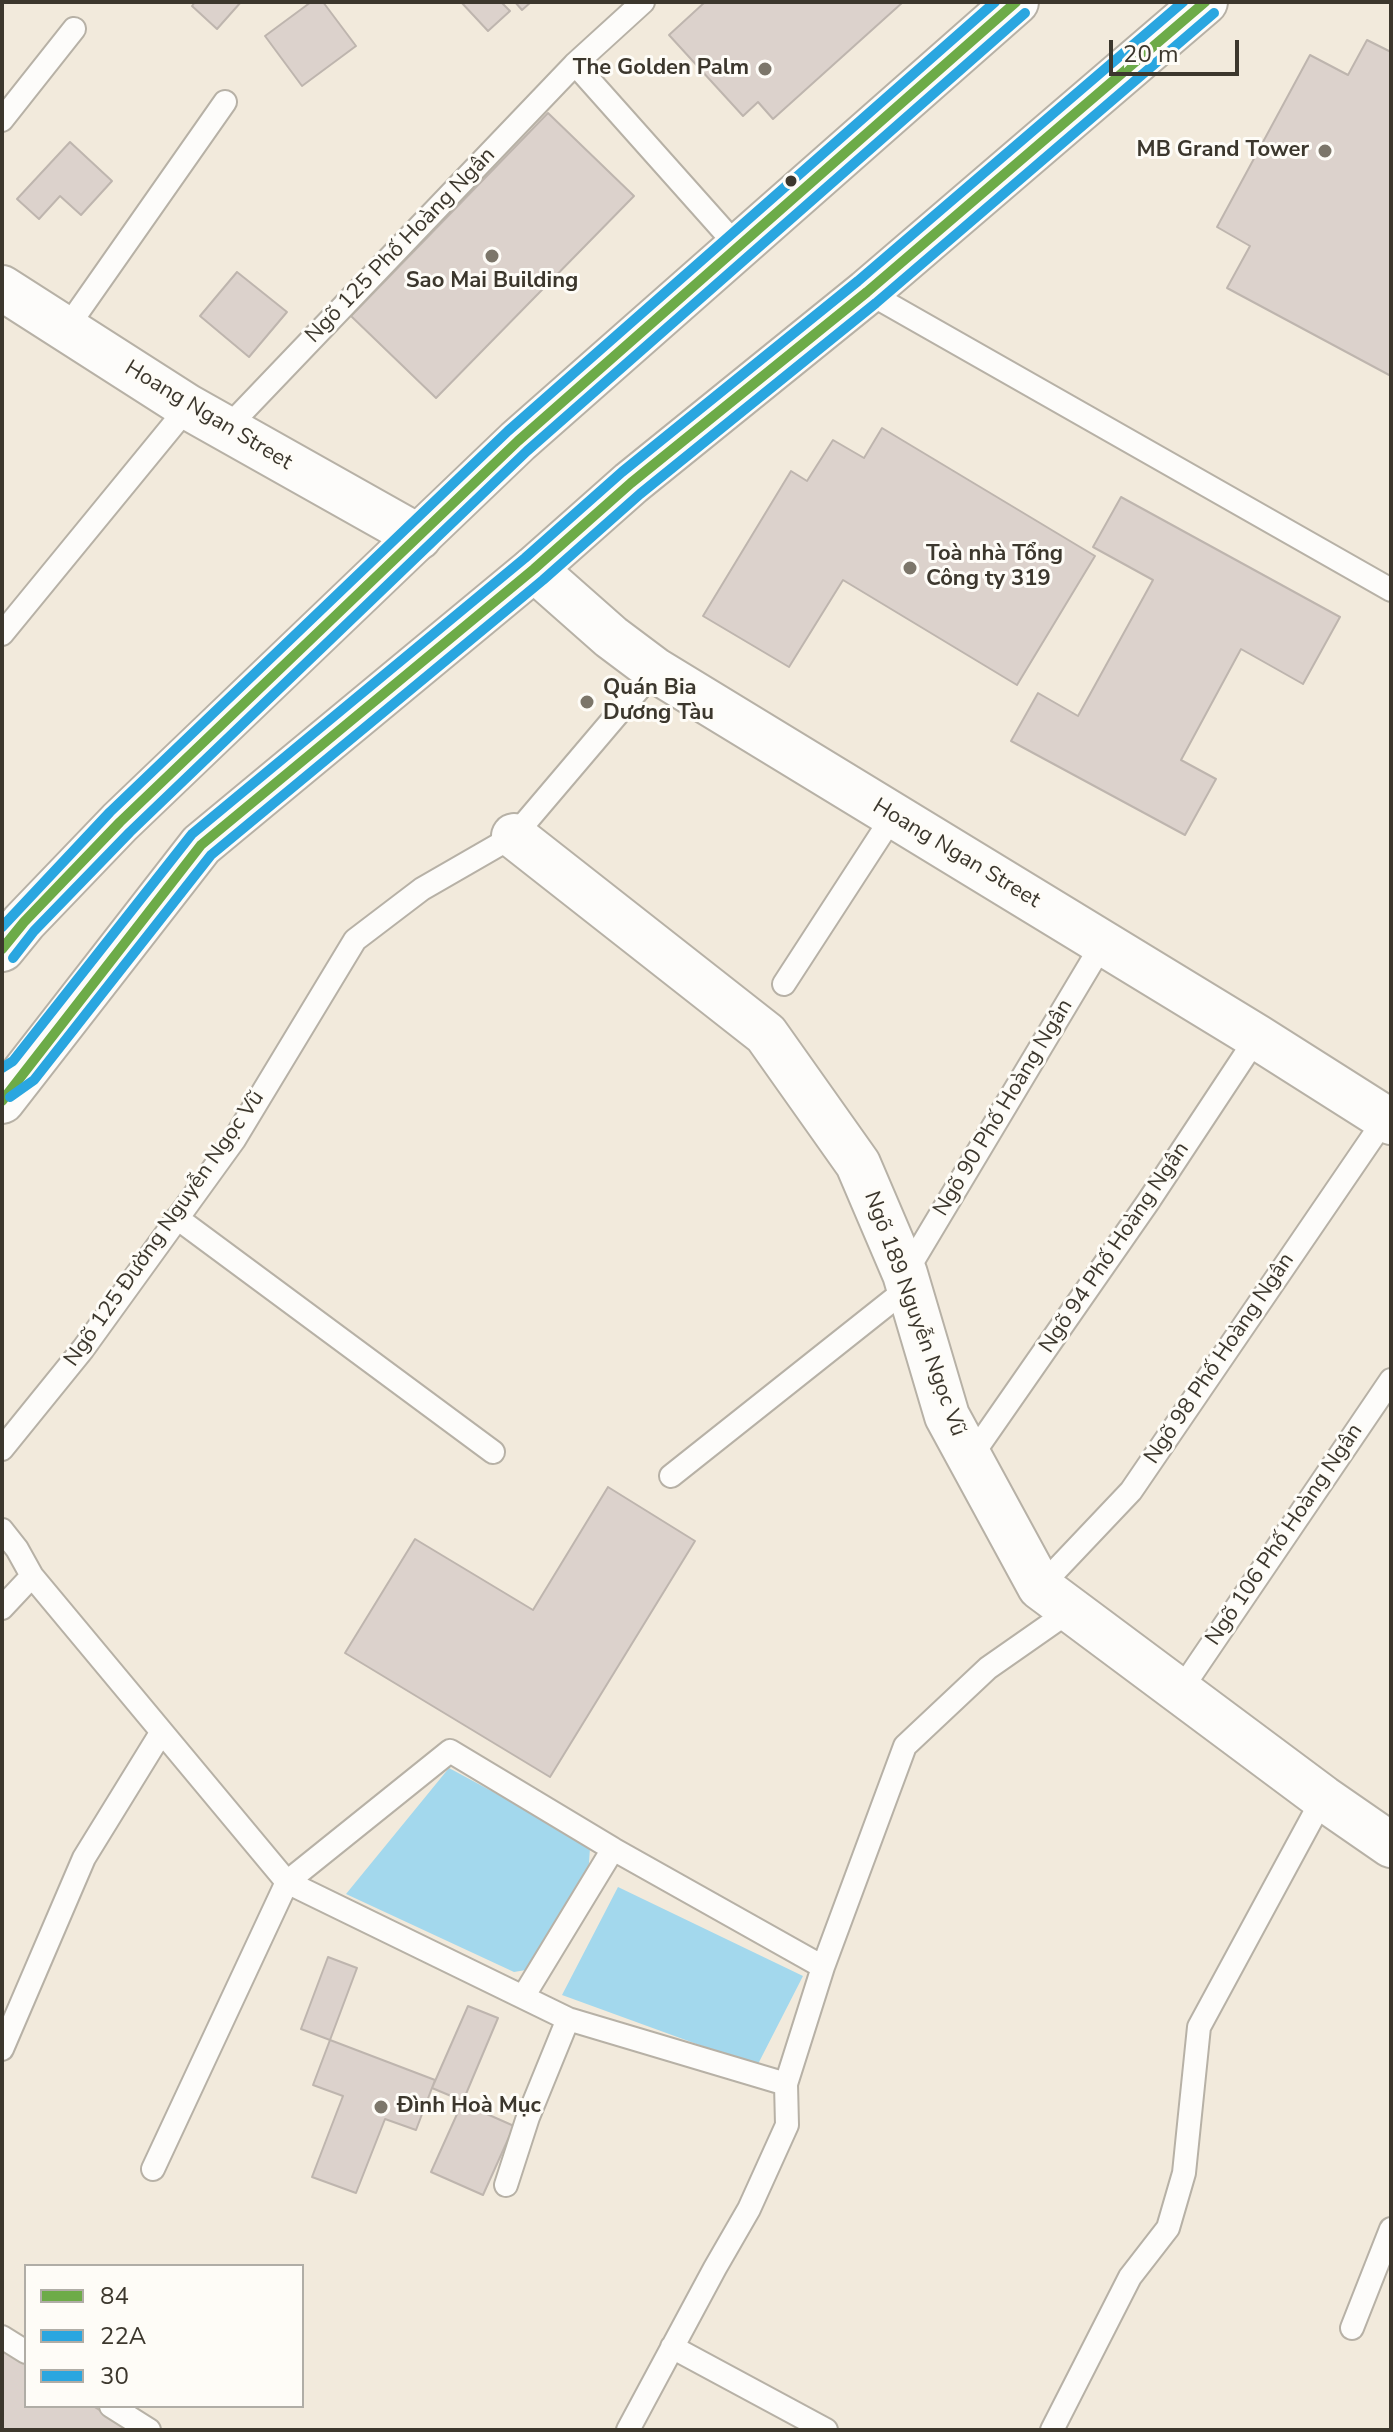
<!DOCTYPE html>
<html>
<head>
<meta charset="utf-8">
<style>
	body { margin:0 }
	#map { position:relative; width:1393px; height:2432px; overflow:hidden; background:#f2eadc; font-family:"Nunito Sans",sans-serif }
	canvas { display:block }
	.frame { position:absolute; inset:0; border:4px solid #3c372d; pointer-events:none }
	.legend { position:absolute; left:24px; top:2264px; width:280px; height:144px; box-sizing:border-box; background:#fefcf7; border:2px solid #b0ada6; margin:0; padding:10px 14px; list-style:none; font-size:24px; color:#3c372d }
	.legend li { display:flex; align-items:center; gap:16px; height:40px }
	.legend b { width:40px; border:2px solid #b0ada6 }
	.scale { position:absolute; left:1109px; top:40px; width:130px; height:36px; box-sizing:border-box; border:4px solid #3c372d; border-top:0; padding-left:10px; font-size:24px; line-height:28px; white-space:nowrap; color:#3c372d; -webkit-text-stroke:6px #fefcf7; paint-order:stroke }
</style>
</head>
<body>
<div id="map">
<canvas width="1393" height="2432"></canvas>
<div class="frame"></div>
<ul class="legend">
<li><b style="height:10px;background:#6dab48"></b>84</li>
<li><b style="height:10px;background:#2aa6e0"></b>22A</li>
<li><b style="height:10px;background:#2aa6e0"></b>30</li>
</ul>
<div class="scale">20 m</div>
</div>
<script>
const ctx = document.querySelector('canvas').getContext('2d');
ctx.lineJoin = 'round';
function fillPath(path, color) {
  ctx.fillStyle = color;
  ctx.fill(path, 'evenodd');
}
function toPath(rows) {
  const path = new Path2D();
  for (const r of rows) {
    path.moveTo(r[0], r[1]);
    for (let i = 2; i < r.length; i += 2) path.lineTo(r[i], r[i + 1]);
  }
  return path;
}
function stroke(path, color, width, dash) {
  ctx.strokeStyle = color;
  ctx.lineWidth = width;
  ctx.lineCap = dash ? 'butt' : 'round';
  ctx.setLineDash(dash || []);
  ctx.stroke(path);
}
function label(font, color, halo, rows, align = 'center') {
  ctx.font = font + ' "Nunito Sans",sans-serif';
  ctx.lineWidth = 6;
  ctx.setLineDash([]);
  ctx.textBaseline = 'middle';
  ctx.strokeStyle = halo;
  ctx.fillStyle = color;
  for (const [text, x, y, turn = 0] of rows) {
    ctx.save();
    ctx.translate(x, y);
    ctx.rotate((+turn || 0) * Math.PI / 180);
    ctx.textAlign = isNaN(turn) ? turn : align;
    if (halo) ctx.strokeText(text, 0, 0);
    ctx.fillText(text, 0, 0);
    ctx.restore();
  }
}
fillPath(toPath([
	[449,1768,584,1841,590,1848,588,1877,532,1969,514,1972,346,1894],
	[618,1887,803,1976,757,2066,562,1995]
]), '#a3d8ed');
const building = toPath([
	[195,2,241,2,217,29,192,6,195,2],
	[311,2,323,2,356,46,302,86,265,36,311,2],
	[461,2,501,2,510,11,488,31,461,2],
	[515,2,531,2,522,10,515,2],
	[705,2,903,2,773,119,758,102,743,116,669,35,705,2],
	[1367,40,1391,52,1391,376,1227,288,1250,246,1217,227,1310,55,1348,75,1367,40],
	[548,113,634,196,436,398,351,316,548,113],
	[70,142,112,181,81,215,60,196,39,219,17,199,70,142],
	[237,272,287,312,249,357,200,316,237,272],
	[882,428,1095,556,1017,685,843,580,789,667,703,616,791,471,807,481,833,440,864,458,882,428],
	[1121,497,1340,617,1303,684,1241,649,1181,760,1216,779,1185,835,1011,741,1038,693,1078,716,1153,580,1093,547,1121,497],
	[608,1487,695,1541,550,1777,345,1653,415,1539,533,1610,608,1487],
	[328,1957,357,1968,330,2040,301,2029,328,1957],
	[468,2006,498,2018,463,2101,432,2088,468,2006],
	[330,2040,435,2080,416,2130,385,2119,356,2193,312,2177,343,2096,313,2085,330,2040],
	[462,2103,514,2126,483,2195,431,2172,462,2103],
	[2,2348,26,2363,26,2406,93,2406,131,2430,2,2430,2,2348]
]);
fillPath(building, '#dcd2cc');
stroke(building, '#beb5ae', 2);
const service = toPath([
	[575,64,739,248],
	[2,120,74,29],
	[867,292,1391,590],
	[66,329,225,102],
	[227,428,575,64,643,2],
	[2,634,188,407],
	[784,984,893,816],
	[177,1218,493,1452],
	[905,1274,1103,943],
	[2,1449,83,1349,234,1140,355,940,422,889,514,836,655,670],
	[970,1458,1148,1202,1257,1037],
	[671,1476,909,1287],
	[2,1530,17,1549,32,1576,2,1608],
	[32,1576,287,1882,568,2019,786,2084],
	[1040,1587,1131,1491,1385,1119],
	[1180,1691,1391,1380],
	[523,1997,613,1849],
	[2,2049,84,1858,161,1733],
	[153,2169,287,1882,450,1751,613,1849,823,1967],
	[506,2185,528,2117,568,2019],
	[1352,2328,1391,2229],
	[2,2337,26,2352],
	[672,2347,826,2430],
	[111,2406,149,2430],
	[628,2430,715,2268,749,2209,787,2125,786,2084,823,1967,905,1746,988,1668,1071,1610],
	[1052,2430,1130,2277,1168,2228,1184,2173,1199,2027,1323,1798]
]);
const minor = toPath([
	[514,836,766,1034,858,1164,905,1274,947,1416,1040,1587,1323,1798,1391,1845]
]);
const tertiary = toPath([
	[2,288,188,407,419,537],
	[534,569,611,637,655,670,1257,1037,1391,1122]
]);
const primary = toPath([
	[2,949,24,922,120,822,518,441,1016,2],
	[2,1101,201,845,534,569,631,483,867,292,1205,2]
]);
stroke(service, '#b7b1a6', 26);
stroke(minor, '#b7b1a6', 48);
stroke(tertiary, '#b7b1a6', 48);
stroke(primary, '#b7b1a6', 48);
stroke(service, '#fdfcfa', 22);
stroke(minor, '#fdfcfa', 44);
stroke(tertiary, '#fdfcfa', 44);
stroke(primary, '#fdfcfa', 44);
stroke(toPath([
	[2,949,24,922,120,822,518,441,1016,2],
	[2,1101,201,845,534,569,631,483,867,292,1205,2]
]), '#6dab48', 10);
stroke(toPath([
	[13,958,34,931,130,832,527,451,1025,13],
	[10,1097,34,1080,211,855,543,580,640,494,876,303,1214,13]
]), '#2aa6e0', 10);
stroke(toPath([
	[2,927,110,812,508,431,995,2],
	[2,1068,13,1061,192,834,525,558,622,472,858,281,1183,2]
]), '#2aa6e0', 10);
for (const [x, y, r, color] of [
	[765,69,8,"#7c766a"],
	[1325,151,8,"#7c766a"],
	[791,181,7,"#3c372d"],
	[492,256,8,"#7c766a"],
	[910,568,8,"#7c766a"],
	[587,702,8,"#7c766a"],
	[381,2107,8,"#7c766a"]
]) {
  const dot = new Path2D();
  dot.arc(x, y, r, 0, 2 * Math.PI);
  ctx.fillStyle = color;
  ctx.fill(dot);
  stroke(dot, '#fefcf7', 3);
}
label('bold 22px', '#3c372d', '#fefcf7', [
	["The Golden Palm",749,69,"right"],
	["MB Grand Tower",1309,151,"right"],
	["Sao Mai Building",492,282,"center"],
	["Toà nhà Tổng",926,555],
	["Công ty 319",926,580],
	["Quán Bia",603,689],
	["Dương Tàu",603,714],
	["Đình Hoà Mục",397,2107]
], 'left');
label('22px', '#3c372d', '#fefcf7', [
	["Ngõ 125 Phố Hoàng Ngân",401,246,-46],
	["Hoang Ngan Street",208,416,31],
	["Hoang Ngan Street",956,854,31],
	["Ngõ 90 Phố Hoàng Ngân",1004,1108,-59],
	["Ngõ 125 Đường Nguyễn Ngọc Vũ",165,1229,-55],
	["Ngõ 94 Phố Hoàng Ngân",1115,1248,-56],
	["Ngõ 189 Nguyễn Ngọc Vũ",914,1314,70],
	["Ngõ 98 Phố Hoàng Ngân",1220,1359,-56],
	["Ngõ 106 Phố Hoàng Ngân",1285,1535,-56]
]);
</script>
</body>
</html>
